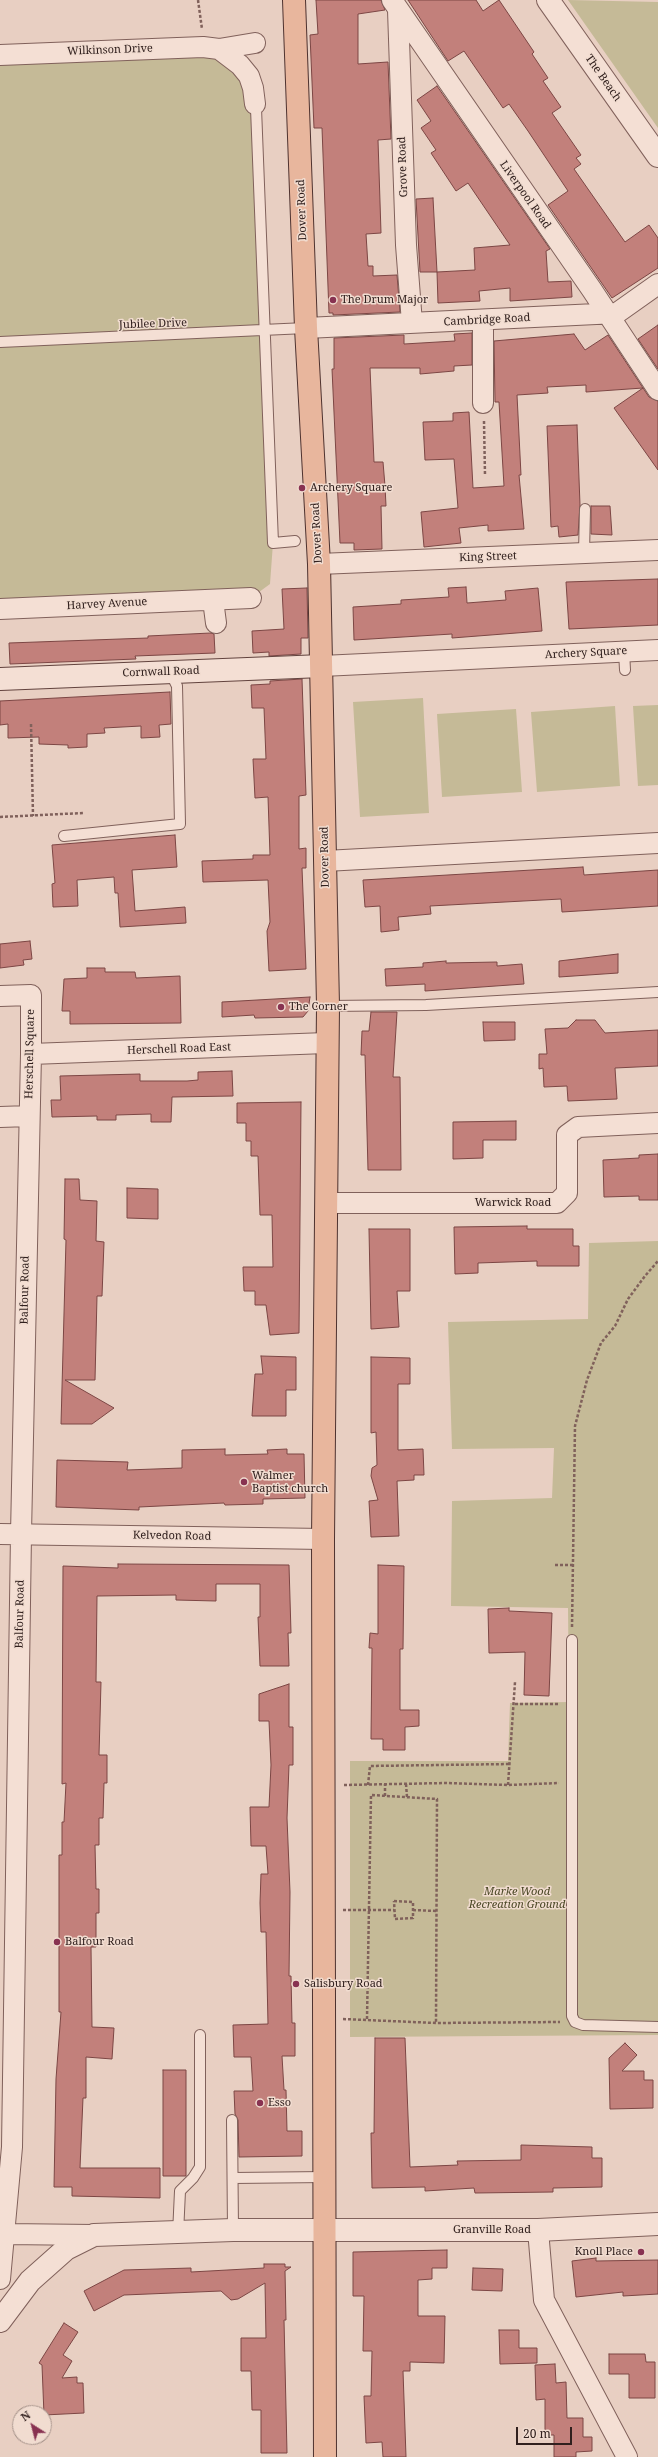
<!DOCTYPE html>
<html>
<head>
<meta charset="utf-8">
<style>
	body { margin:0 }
	#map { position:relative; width:658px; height:2457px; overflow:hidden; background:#e8cfc2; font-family:"Noto Serif",serif }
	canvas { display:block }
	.north { position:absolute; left:12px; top:2405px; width:40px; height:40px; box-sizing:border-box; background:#f1dcd0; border:1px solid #a49189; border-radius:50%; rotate:324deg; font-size:11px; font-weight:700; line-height:16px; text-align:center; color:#31201e }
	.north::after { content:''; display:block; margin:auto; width:14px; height:18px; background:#883251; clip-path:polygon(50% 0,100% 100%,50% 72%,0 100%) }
	.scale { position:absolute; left:516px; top:2427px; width:56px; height:18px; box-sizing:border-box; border:2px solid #31201e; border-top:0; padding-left:5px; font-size:12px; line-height:14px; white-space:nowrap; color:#31201e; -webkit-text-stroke:3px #f1dcd0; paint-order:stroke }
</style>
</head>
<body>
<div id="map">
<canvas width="658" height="2457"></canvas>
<div class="north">N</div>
<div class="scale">20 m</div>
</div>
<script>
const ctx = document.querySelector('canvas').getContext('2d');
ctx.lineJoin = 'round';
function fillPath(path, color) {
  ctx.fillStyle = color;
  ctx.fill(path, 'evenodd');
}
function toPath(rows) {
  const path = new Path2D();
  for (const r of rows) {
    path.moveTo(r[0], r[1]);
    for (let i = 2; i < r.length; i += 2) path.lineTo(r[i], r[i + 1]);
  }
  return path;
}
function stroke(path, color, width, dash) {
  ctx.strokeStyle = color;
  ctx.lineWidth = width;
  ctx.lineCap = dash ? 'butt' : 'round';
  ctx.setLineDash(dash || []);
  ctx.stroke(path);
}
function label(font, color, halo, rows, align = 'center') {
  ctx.font = font + ' "Noto Serif",serif';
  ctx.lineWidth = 3;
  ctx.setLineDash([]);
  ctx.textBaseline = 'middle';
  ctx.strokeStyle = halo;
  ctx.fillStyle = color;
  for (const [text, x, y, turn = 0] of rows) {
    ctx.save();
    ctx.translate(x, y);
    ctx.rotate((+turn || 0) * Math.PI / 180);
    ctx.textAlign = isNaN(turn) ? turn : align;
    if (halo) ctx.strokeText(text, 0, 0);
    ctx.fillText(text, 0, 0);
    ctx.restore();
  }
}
fillPath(toPath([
	[568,0,658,2,658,128],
	[203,47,253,88,273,543,270,584,251,598,0,609,0,55],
	[423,698,429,813,360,817,353,702],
	[658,705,658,785,638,786,633,706],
	[615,706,620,786,537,792,531,712],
	[516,709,522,792,442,797,437,714],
	[658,1241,658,2035,350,2037,350,1761,508,1761,510,1703,569,1702,568,1608,451,1606,452,1501,552,1498,554,1448,452,1449,448,1322,588,1319,589,1243]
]), '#c5ba97');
const building = toPath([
	[316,0,381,0,385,10,358,14,358,64,388,62,391,139,378,140,381,233,366,234,368,266,373,266,373,276,397,275,400,312,333,315,333,313,329,313,322,128,314,128,310,35,318,34,316,0],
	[408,0,476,0,483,11,499,0,534,52,532,54,548,78,543,81,561,107,552,113,581,155,576,158,581,164,574,169,625,242,649,225,658,238,658,268,612,298,548,205,568,191,528,131,509,104,503,108,464,51,448,61,408,0],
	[437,86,550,249,546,251,548,282,571,281,572,297,510,301,510,288,479,291,480,301,438,303,437,272,475,270,474,248,510,245,468,183,456,191,431,153,436,150,421,128,431,121,417,100,437,86],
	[433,198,437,272,420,272,416,199,433,198],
	[658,325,658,369,638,339,658,325],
	[472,333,472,365,454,366,454,371,420,374,420,368,370,368,374,462,383,462,385,486,386,506,381,506,382,549,354,550,354,543,340,543,332,369,334,369,334,338,404,335,404,344,455,341,454,334,472,333],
	[574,334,585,350,608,335,643,388,586,392,586,385,547,387,548,393,517,395,521,475,519,475,524,529,488,531,488,525,459,528,461,543,424,547,421,512,458,508,454,459,425,460,423,422,453,421,453,413,469,412,473,488,504,486,499,402,495,402,494,341,574,334],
	[643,388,649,397,658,401,658,470,614,408,643,388],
	[577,425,580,505,578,535,559,537,558,526,551,527,547,426,577,425],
	[591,506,610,506,612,535,591,534,591,506],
	[658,579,658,625,569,629,566,582,658,579],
	[466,587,467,603,506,600,505,591,538,588,542,631,452,638,452,634,354,640,353,607,401,604,401,600,449,597,448,588,466,587],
	[307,588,308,638,301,638,301,654,269,656,269,652,253,653,252,631,284,629,282,589,307,588],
	[211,633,214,634,215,653,135,656,136,659,10,664,9,643,148,638,148,636,211,633],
	[302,679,306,795,299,796,299,849,306,848,306,868,302,868,306,969,269,971,267,931,270,922,268,880,203,882,202,861,253,859,253,855,270,855,268,797,255,798,253,759,266,759,264,708,252,708,251,685,270,684,270,681,302,679],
	[170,692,171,724,159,725,160,737,141,738,141,726,104,728,105,733,87,734,87,747,68,748,68,745,39,744,39,737,8,738,8,724,0,725,0,701,170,692],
	[175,835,177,867,132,870,135,911,185,907,186,923,120,927,118,893,115,893,114,877,77,880,78,906,53,907,52,884,55,883,52,845,175,835],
	[583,867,584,875,658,870,658,906,562,912,561,899,430,906,431,914,398,917,399,930,381,932,380,906,365,907,363,880,583,867],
	[30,941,32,959,23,960,24,965,0,968,0,944,30,941],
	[618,954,618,973,559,977,559,961,618,954],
	[446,961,446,963,497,962,497,966,522,964,524,984,425,991,425,984,386,986,385,969,423,967,423,963,446,961],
	[87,968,105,968,105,972,135,972,136,978,180,976,181,1023,70,1024,70,1011,62,1011,64,979,87,978,87,968],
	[310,997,308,1011,303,1017,255,1018,254,1015,222,1017,222,1002,310,997],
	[371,1012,397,1012,393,1077,400,1077,401,1170,368,1170,365,1055,361,1055,362,1031,369,1031,371,1012],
	[576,1020,595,1020,605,1033,658,1030,658,1066,615,1068,617,1099,568,1101,567,1086,544,1087,543,1068,539,1069,539,1054,547,1054,545,1029,568,1028,576,1020],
	[483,1022,515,1022,515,1040,484,1041,483,1022],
	[232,1071,233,1096,172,1097,171,1122,151,1122,151,1114,116,1115,116,1120,97,1120,97,1116,52,1117,51,1100,61,1100,60,1076,140,1074,140,1081,187,1081,198,1080,198,1072,232,1071],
	[301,1102,299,1333,270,1335,266,1305,255,1305,255,1291,244,1291,243,1267,273,1267,272,1215,260,1215,258,1156,251,1156,251,1141,246,1141,246,1123,237,1123,237,1103,301,1102],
	[516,1121,516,1140,483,1140,483,1158,453,1159,453,1122,516,1121],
	[658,1154,658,1200,639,1200,639,1196,604,1197,603,1160,639,1158,639,1155,658,1154],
	[65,1179,79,1179,80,1200,97,1201,96,1241,104,1242,102,1296,97,1296,95,1380,65,1380,114,1408,92,1424,61,1424,66,1240,64,1239,65,1179],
	[127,1188,158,1189,158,1219,127,1218,127,1188],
	[527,1226,527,1229,573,1229,573,1246,579,1246,579,1266,537,1266,537,1261,478,1263,478,1273,455,1274,454,1227,527,1226],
	[369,1229,410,1229,410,1291,397,1291,399,1327,371,1329,369,1229],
	[261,1356,296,1357,296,1390,286,1390,286,1416,252,1416,255,1374,263,1374,261,1356],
	[371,1357,410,1358,410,1384,398,1384,398,1450,423,1449,424,1475,414,1475,414,1480,397,1481,399,1536,371,1537,369,1501,378,1500,371,1476,372,1468,377,1465,376,1432,371,1433,371,1357],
	[225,1449,225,1455,268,1454,267,1450,287,1449,287,1454,304,1454,305,1498,263,1499,263,1504,225,1505,224,1503,139,1507,139,1510,56,1507,57,1460,128,1462,127,1470,182,1468,182,1450,225,1449],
	[118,1564,289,1565,291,1633,288,1633,289,1666,260,1666,258,1617,260,1617,260,1584,216,1584,216,1601,176,1600,176,1595,97,1596,96,1682,101,1682,99,1755,107,1755,107,1783,104,1783,103,1818,99,1818,99,1845,95,1845,96,1889,99,1889,99,1913,96,1913,96,1947,91,1947,92,2027,114,2028,112,2059,86,2057,86,2098,83,2098,80,2168,160,2168,160,2198,72,2196,72,2187,54,2187,56,2079,61,2012,59,2012,59,1855,62,1855,62,1822,64,1822,66,1783,62,1784,63,1566,118,1568,118,1564],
	[378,1565,404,1566,403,1649,400,1649,400,1710,419,1710,419,1726,405,1727,405,1750,383,1750,383,1739,371,1739,372,1648,369,1648,370,1633,378,1634,378,1565],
	[509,1608,509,1611,552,1613,549,1696,524,1695,525,1652,489,1653,488,1609,509,1608],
	[289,1684,289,1727,293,1727,293,1765,289,1765,287,1818,290,1892,289,1976,291,1976,292,2023,295,2023,295,2056,282,2056,284,2090,286,2090,287,2131,302,2131,302,2156,239,2157,238,2120,235,2114,234,2091,253,2091,251,2057,234,2057,233,2025,268,2024,266,1932,261,1932,260,1903,261,1874,268,1874,266,1846,251,1846,250,1807,269,1807,271,1765,269,1721,259,1721,259,1694,289,1684],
	[375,2038,405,2038,410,2167,458,2165,457,2161,521,2160,521,2145,592,2147,592,2158,602,2158,602,2187,553,2188,553,2192,475,2193,474,2188,425,2191,425,2187,372,2188,371,2133,374,2133,375,2038],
	[625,2043,637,2055,622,2071,644,2071,644,2080,653,2080,653,2108,610,2109,609,2058,625,2043],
	[163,2070,186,2070,186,2176,163,2176,163,2070],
	[447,2250,447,2268,432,2268,432,2279,418,2280,418,2316,445,2316,444,2363,410,2362,410,2371,403,2371,406,2457,383,2457,382,2442,366,2443,364,2396,371,2396,372,2351,363,2351,364,2296,353,2296,353,2252,447,2250],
	[596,2258,596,2261,658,2260,658,2294,623,2296,623,2292,576,2297,572,2261,596,2258],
	[264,2264,285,2264,285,2267,291,2267,285,2271,286,2320,284,2320,287,2453,261,2453,261,2410,252,2410,251,2371,241,2371,241,2338,266,2338,265,2283,238,2299,231,2300,221,2291,124,2295,94,2311,84,2291,124,2270,191,2268,191,2272,264,2268,264,2264],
	[473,2268,503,2269,502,2291,472,2290,473,2268],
	[64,2323,78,2332,63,2355,72,2361,62,2378,77,2377,77,2383,83,2383,84,2413,44,2415,42,2365,39,2363,64,2323],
	[499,2330,519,2330,519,2348,537,2348,537,2363,500,2364,499,2330],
	[609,2354,645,2354,646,2362,655,2362,655,2398,629,2398,629,2374,609,2374,609,2354],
	[555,2364,556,2383,566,2382,567,2418,583,2418,583,2437,592,2437,592,2451,576,2452,576,2457,554,2457,554,2435,545,2435,545,2399,536,2400,535,2365,555,2364]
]);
fillPath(building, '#c2807b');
stroke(building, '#7c4644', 1);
const service = toPath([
	[256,108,273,543,295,541],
	[0,342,306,328],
	[584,553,585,509],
	[624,651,625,670],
	[64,836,180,824,177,686,170,672],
	[328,1006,426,1005,658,992],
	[572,1640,572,2016,575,2022,583,2025,658,2027],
	[232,2120,233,2230],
	[233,2178,326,2177],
	[178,2234,180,2191,193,2178,200,2167,200,2035]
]);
const minor = toPath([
	[392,0,592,290,658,390],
	[398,10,406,245,412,323],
	[219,49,255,43],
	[0,55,203,47,219,49,240,65,249,76,253,88,255,104],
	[483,320,483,403],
	[306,328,617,313,658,284],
	[319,564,658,550],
	[213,600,216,623],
	[0,609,251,598],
	[322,666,658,650],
	[325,861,658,843],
	[0,996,31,995,31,1054,21,1534,12,2147,0,2279],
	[31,1054,326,1043],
	[0,1117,29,1116],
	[326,1203,557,1203,567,1193,567,1135,578,1127,658,1123],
	[0,1534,323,1539],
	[538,2230,544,2300,627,2457],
	[5,2234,94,2235]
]);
const tertiary = toPath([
	[548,0,658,156],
	[0,2321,30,2281,66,2249,94,2235,233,2230,538,2230,658,2224]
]);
const secondary = toPath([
	[0,679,322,666]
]);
const primary = toPath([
	[294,0,306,328,319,564,328,1006,323,1539,325,2457]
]);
stroke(service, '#80615b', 12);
stroke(minor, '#80615b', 22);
stroke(tertiary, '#80615b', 24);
stroke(secondary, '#62433e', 24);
stroke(primary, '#4e322f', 24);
stroke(toPath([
	[198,0,202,29],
	[484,421,485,475],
	[31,724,33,816],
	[0,817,83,813],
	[555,1565,573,1565],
	[572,1627,575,1426,587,1380,601,1343,615,1326,628,1299,645,1276,658,1261],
	[515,1704,558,1704],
	[406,1784,407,1797],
	[344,1785,446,1783,508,1785,559,1783],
	[368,1785,370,1766,510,1764],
	[508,1785,515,1682],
	[385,1796,385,1784],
	[394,1901,413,1902,413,1918,395,1919,394,1901],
	[343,1910,394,1910],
	[413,1910,436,1911],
	[343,2019,436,2023,560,2022],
	[367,2019,371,1795,437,1799,436,2023]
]), '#80615b', 2.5, [3, 2]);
stroke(service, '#f4dfd4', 10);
stroke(minor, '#f4dfd4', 20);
stroke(tertiary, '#f4dfd4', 22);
stroke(secondary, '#f4dfd4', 22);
stroke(primary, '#e8b69d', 22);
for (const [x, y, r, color] of [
	[333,300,4,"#883251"],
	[302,488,4,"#883251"],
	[281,1007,4,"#883251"],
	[244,1482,4,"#883251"],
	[57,1942,4,"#883251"],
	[296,1984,4,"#883251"],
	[260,2103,4,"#883251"],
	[641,2252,4,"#883251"]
]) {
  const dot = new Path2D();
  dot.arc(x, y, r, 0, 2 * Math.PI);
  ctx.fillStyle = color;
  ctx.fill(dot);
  stroke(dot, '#f1dcd0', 1.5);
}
label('11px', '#31201e', '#f1dcd0', [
	["Wilkinson Drive",110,50,-2],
	["The Beach",603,78,55],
	["Grove Road",403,167,-92],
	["Liverpool Road",525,195,55],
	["Dover Road",302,210,-92],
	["Cambridge Road",487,320,-3],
	["Jubilee Drive",153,324,-2],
	["Dover Road",317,533,-93],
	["King Street",488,557,-2],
	["Harvey Avenue",107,604,-3],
	["Archery Square",586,653,-3],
	["Cornwall Road",161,672,-2],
	["Dover Road",325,857,-91],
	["Herschell Road East",179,1049,-2],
	["Herschell Square",30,1054,-89],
	["Warwick Road",513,1203],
	["Balfour Road",25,1290,-89],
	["Kelvedon Road",172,1536,1],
	["Balfour Road",20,1614,-89],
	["Granville Road",492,2230]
]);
label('11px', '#31201e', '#f1dcd0', [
	["The Drum Major",341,300],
	["Archery Square",310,488],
	["The Corner",289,1007],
	["Walmer",252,1476],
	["Baptist church",252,1489],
	["Balfour Road",65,1942],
	["Salisbury Road",304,1984],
	["Esso",268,2103],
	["Knoll Place",633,2252,"right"]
], 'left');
label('italic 11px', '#4b4826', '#f1dcd0', [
	["Marke Wood",517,1892],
	["Recreation Ground",517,1905]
]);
</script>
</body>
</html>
